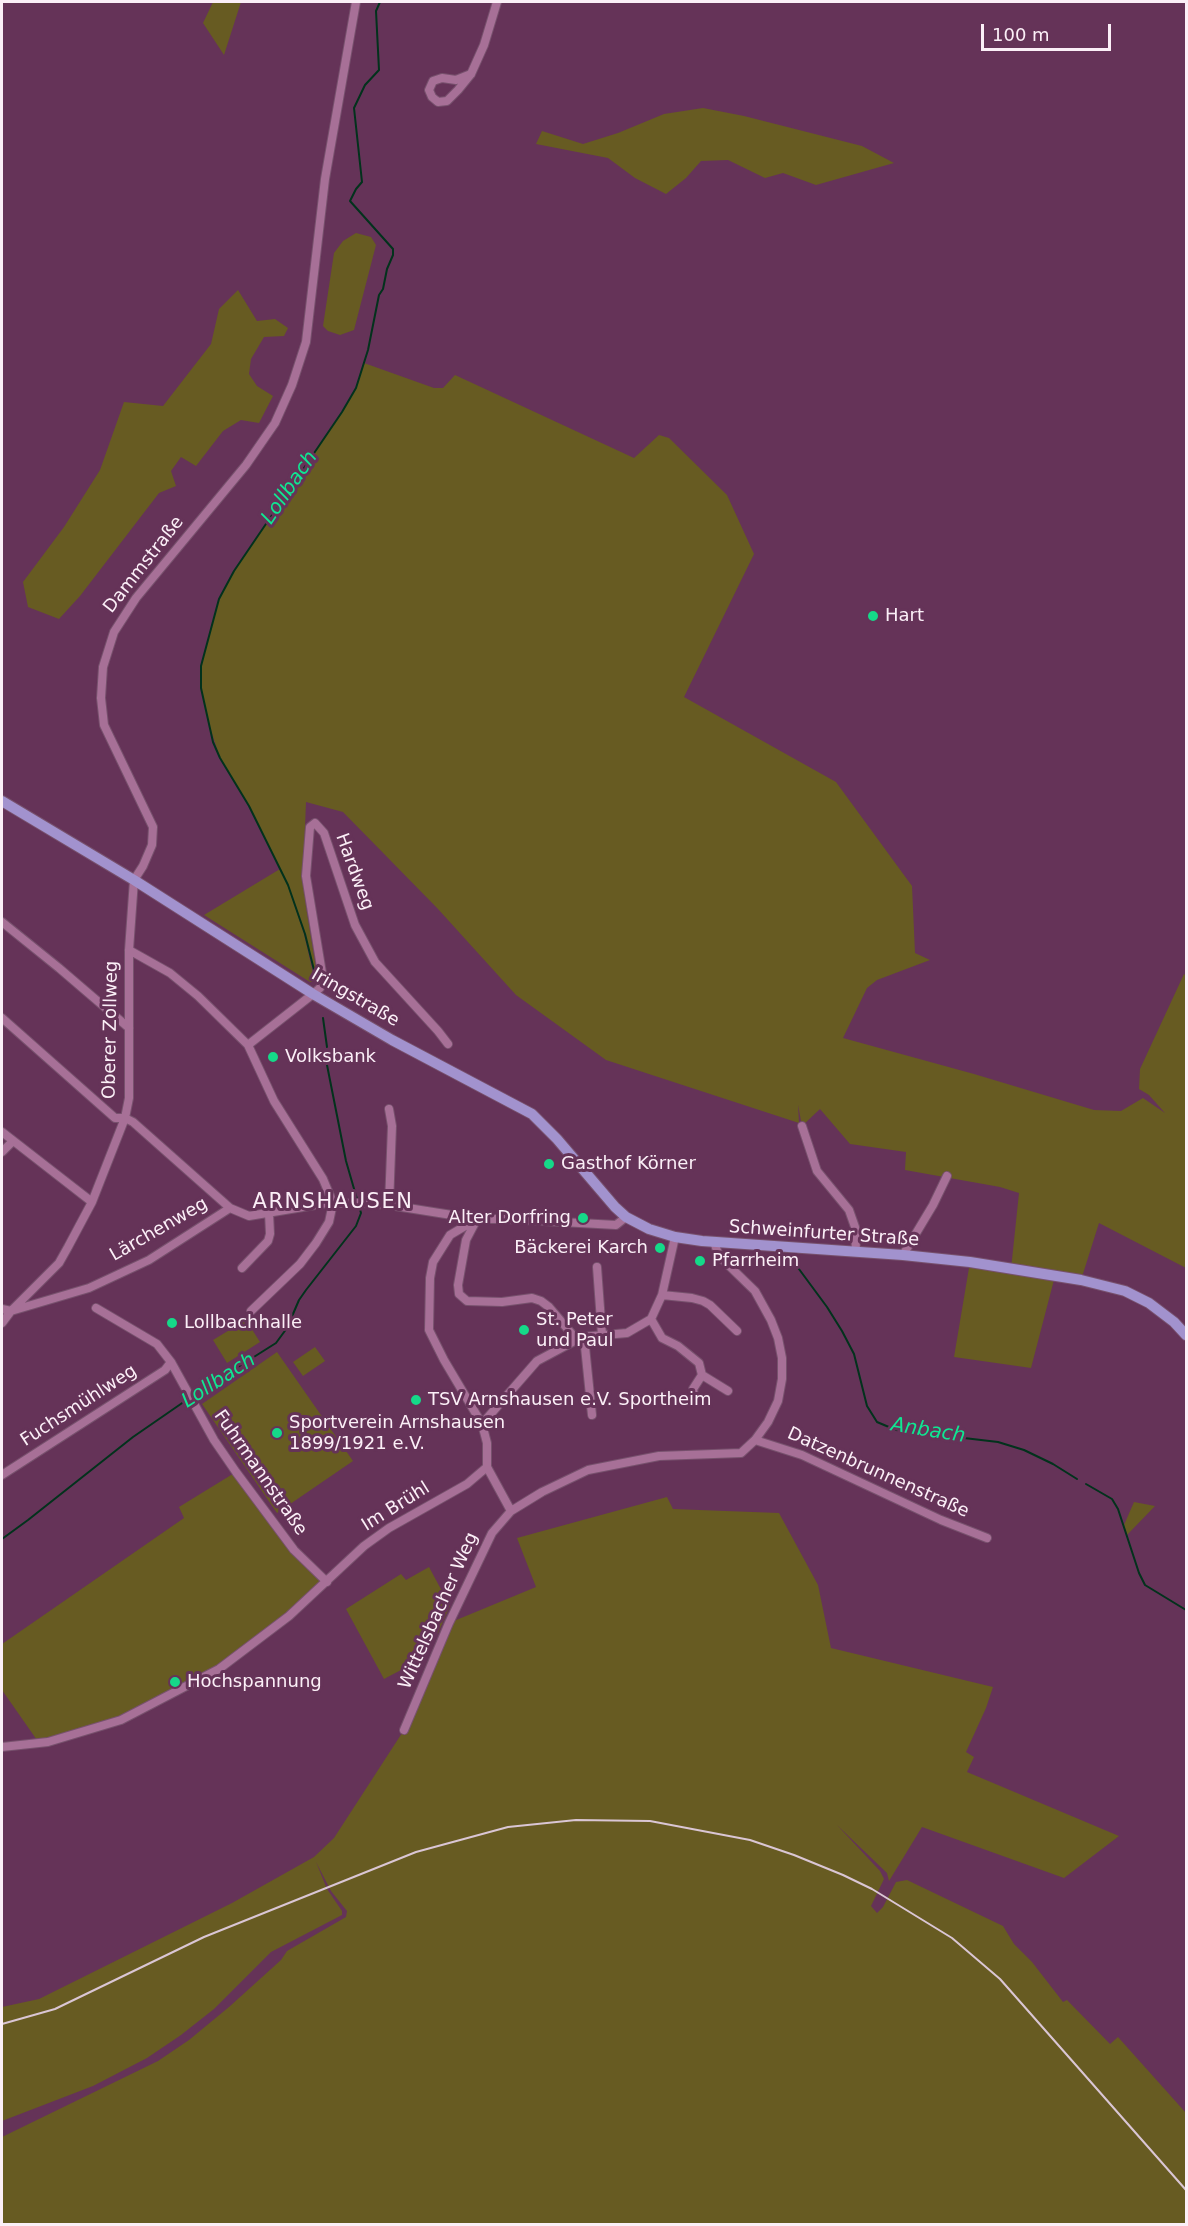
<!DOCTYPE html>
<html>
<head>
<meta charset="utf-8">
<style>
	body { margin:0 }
	#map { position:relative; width:1188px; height:2226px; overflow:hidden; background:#653358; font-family:"DejaVu Sans",sans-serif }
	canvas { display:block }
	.frame { position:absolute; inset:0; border:3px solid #fbeff7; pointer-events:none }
	.scale { position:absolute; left:981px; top:24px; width:130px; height:27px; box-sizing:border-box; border:3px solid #fbeff7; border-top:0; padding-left:8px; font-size:18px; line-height:21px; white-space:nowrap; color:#fbeff7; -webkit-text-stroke:4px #653358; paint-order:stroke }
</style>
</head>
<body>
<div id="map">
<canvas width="1188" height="2226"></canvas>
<div class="frame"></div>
<div class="scale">100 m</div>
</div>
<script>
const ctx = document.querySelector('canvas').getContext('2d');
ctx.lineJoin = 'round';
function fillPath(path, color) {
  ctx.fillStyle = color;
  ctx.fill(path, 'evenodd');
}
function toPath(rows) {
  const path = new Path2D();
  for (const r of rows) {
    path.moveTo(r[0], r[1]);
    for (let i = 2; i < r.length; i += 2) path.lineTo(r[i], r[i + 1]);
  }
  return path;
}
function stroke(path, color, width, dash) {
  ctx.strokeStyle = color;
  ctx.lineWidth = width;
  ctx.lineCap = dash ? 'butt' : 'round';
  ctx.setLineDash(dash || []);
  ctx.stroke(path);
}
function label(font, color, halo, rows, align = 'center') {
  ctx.font = font + ' "DejaVu Sans",sans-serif';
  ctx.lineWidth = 6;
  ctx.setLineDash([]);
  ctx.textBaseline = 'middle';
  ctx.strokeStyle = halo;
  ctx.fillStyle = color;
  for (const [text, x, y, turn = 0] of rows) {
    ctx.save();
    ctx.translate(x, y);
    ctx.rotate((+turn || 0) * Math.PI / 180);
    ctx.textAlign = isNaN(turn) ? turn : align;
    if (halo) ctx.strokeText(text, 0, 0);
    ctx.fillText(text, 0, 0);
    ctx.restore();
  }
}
fillPath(toPath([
	[213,2,241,2,224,55,203,23],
	[703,108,744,116,862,146,894,163,816,185,783,173,765,178,728,160,701,161,686,178,666,194,635,178,608,158,536,144,542,131,583,144,618,133,664,114],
	[356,233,371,237,376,245,354,330,340,335,328,331,323,326,334,253,343,241],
	[238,290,257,321,275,319,288,328,284,336,264,337,251,359,249,374,257,386,273,396,259,423,241,420,223,431,196,466,181,457,171,471,176,486,159,493,80,596,59,619,28,607,23,582,64,527,100,470,124,402,163,406,211,344,219,309],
	[364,363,434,388,443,388,455,375,634,458,659,435,669,438,727,495,754,554,684,697,836,782,912,886,915,953,930,960,877,980,867,988,843,1038,974,1074,1094,1110,1121,1111,1143,1098,1165,1113,1149,1095,1139,1089,1140,1069,1184,974,1186,976,1186,1268,1099,1223,1081,1280,1055,1276,1031,1368,954,1357,970,1262,1011,1269,1019,1193,1000,1187,905,1170,906,1152,850,1144,820,1109,802,1126,798,1105,799,1123,606,1060,516,995,438,909,343,812,306,802,303,876,306,907,318,980,317,982,305,934,287,883,304,934,315,982,310,982,204,915,280,869,249,806,220,758,206,715,201,688,201,666,219,599,234,571,342,412,356,388],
	[246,1320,260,1342,227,1363,213,1340],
	[315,1347,325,1361,303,1376,293,1362],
	[277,1352,353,1461,277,1513,202,1404],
	[236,1472,278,1527,327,1582,219,1669,121,1720,39,1743,2,1690,2,1644,184,1518,179,1507],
	[667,1497,673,1509,779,1513,818,1585,831,1648,993,1687,986,1708,966,1752,974,1757,967,1772,1119,1836,1064,1878,922,1827,889,1881,887,1873,837,1825,880,1871,884,1879,871,1906,877,1913,883,1907,896,1882,907,1880,1003,1926,1014,1944,1032,1962,1063,2002,1067,2000,1110,2044,1118,2037,1186,2113,1186,2224,2,2224,2,2137,158,2061,189,2040,229,2007,281,1960,287,1951,346,1917,347,1911,331,1891,316,1862,327,1889,342,1911,342,1915,271,1952,214,2009,181,2035,147,2058,93,2086,2,2121,2,2007,39,1999,232,1903,314,1857,334,1838,404,1730,449,1623,536,1587,517,1538],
	[1134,1502,1155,1506,1127,1535,1124,1525],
	[429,1567,450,1606,438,1633,422,1641,425,1650,417,1655,418,1661,384,1679,346,1609,401,1574,406,1580]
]), '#675b22');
stroke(toPath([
	[317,982,305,934,288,885,249,806,220,758,213,742,201,688,201,666,219,599,234,571,342,412,356,388,368,350,379,295,383,289,387,269,393,255,393,249,350,201,356,189,362,182,354,108,365,85,379,70,376,11,380,2],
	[323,1018,327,1047],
	[796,1265,827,1307,842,1331,854,1354,867,1406,877,1422,896,1430,998,1442,1024,1450,1053,1464,1077,1479],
	[192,1396,276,1343,287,1328,299,1300,306,1290,356,1226,361,1213,346,1161,327,1065],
	[1086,1484,1112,1499,1118,1509,1139,1573,1145,1585,1186,1610],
	[2,1539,28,1520,133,1437,188,1399]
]), '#02321c', 2);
const minor = toPath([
	[471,74,456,80,442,78,433,81,429,90,432,97,438,102,447,101,458,90,471,74,484,45,497,2],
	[2,922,59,968,129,1028],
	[129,950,170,973,198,996,248,1045],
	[2,1018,115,1118,125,1118,133,1122,230,1208,249,1216,327,1203,363,1203,389,1205,477,1219,466,1240,458,1285,459,1294,467,1301,502,1302,532,1298,541,1301,549,1307,577,1340],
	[802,1126,817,1171,849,1210,855,1227,856,1252],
	[2,1132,92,1202],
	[2,1152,13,1141],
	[389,1205,392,1126,389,1109],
	[626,1217,616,1225,507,1219,477,1219,450,1235,433,1262,430,1278,429,1330,444,1360,482,1424,487,1443,487,1467,511,1511,542,1492,588,1470,659,1456,741,1453,755,1440,768,1422,778,1401,782,1379,782,1358,778,1338,771,1320,755,1291,719,1256,714,1242],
	[903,1255,933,1205,947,1176],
	[597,1267,602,1335],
	[242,1268,268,1241,270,1234,269,1213],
	[662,1295,692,1298,703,1301,710,1305,737,1331],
	[96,1308,157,1344,171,1362,214,1440,236,1472,294,1550,327,1582],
	[2,1309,11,1311,89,1288,149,1260,230,1208],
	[251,1311,300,1264,316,1243,329,1222,333,1203,323,1179,274,1101,248,1045,313,994,320,988,323,979,306,876,310,827,315,823,324,833,355,925,375,962,438,1031,448,1044],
	[651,1319,662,1338,678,1346,699,1363,702,1375,728,1391],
	[2,1323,11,1311,59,1263,68,1247,92,1202,125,1118,129,1098,129,950,134,880,143,866,152,845,153,827,104,725,101,698,103,667,114,632,136,598,246,465,275,423,292,385,306,342,325,179,356,2],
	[584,1337,592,1415],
	[694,1396,693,1389,702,1375],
	[482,1424,537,1361,582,1337,627,1333,651,1319,662,1295,675,1237],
	[755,1440,802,1455,941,1520,987,1538],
	[2,1475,165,1370,171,1362],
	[404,1730,449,1623,492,1533,511,1511],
	[2,1747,48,1742,121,1720,219,1669,289,1616,364,1546,389,1528,467,1484,487,1467]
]);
const major = toPath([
	[2,801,134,880,313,994,392,1040,532,1114,557,1139,615,1207,626,1217,649,1229,675,1237,702,1241,903,1255,970,1262,1081,1280,1125,1291,1149,1303,1174,1322,1186,1335]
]);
stroke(minor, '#77516d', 10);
stroke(major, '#77516d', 12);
stroke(minor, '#a77097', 8);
stroke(major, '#a292ce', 10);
stroke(toPath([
	[2,2024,55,2009,204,1937,416,1852,508,1827,576,1820,650,1821,750,1840,794,1855,843,1875,872,1889,952,1938,1000,1979,1186,2190]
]), '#dac6d4', 2);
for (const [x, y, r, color] of [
	[873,616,6,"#15d989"],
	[273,1057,6,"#15d989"],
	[549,1164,6,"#15d989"],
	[583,1218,6,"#15d989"],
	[660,1248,6,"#15d989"],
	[700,1261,6,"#15d989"],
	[172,1323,6,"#15d989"],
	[524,1330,6,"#15d989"],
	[416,1400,6,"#15d989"],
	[277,1433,6,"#15d989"],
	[175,1682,6,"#15d989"]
]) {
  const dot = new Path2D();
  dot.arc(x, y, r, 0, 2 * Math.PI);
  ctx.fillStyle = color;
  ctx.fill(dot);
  stroke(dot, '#653358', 2);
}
label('18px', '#fbeff7', '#653358', [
	["Dammstraße",144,565,-52],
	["Hardweg",354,872,70],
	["Iringstraße",355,998,30],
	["Oberer Zollweg",111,1030,-89],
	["Lärchenweg",159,1230,-30],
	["Schweinfurter Straße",824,1234,4],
	["Fuchsmühlweg",79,1406,-33],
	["Fuhrmannstraße",260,1473,55],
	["Datzenbrunnenstraße",878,1473,24],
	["Im Brühl",396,1507,-32],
	["Wittelsbacher Weg",439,1611,-66]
]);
label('18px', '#fbeff7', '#653358', [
	["Hart",885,616],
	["Volksbank",285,1057],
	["Gasthof Körner",561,1164],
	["Alter Dorfring",571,1218,"right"],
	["Bäckerei Karch",648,1248,"right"],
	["Pfarrheim",712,1261],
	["St. Peter",536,1320],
	["und Paul",536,1341],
	["Lollbachhalle",184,1323],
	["TSV Arnshausen e.V. Sportheim",428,1400],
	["Sportverein Arnshausen",289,1423],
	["1899/1921 e.V.",289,1444],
	["Hochspannung",187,1682]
], 'left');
label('italic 20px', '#0fe792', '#653358', [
	["Lollbach",290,488,-56],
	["Lollbach",219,1381,-33],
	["Anbach",928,1431,9]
]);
ctx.letterSpacing = '1.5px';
label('21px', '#fbeff7', '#653358', [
	["ARNSHAUSEN",333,1203]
]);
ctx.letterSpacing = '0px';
</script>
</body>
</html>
